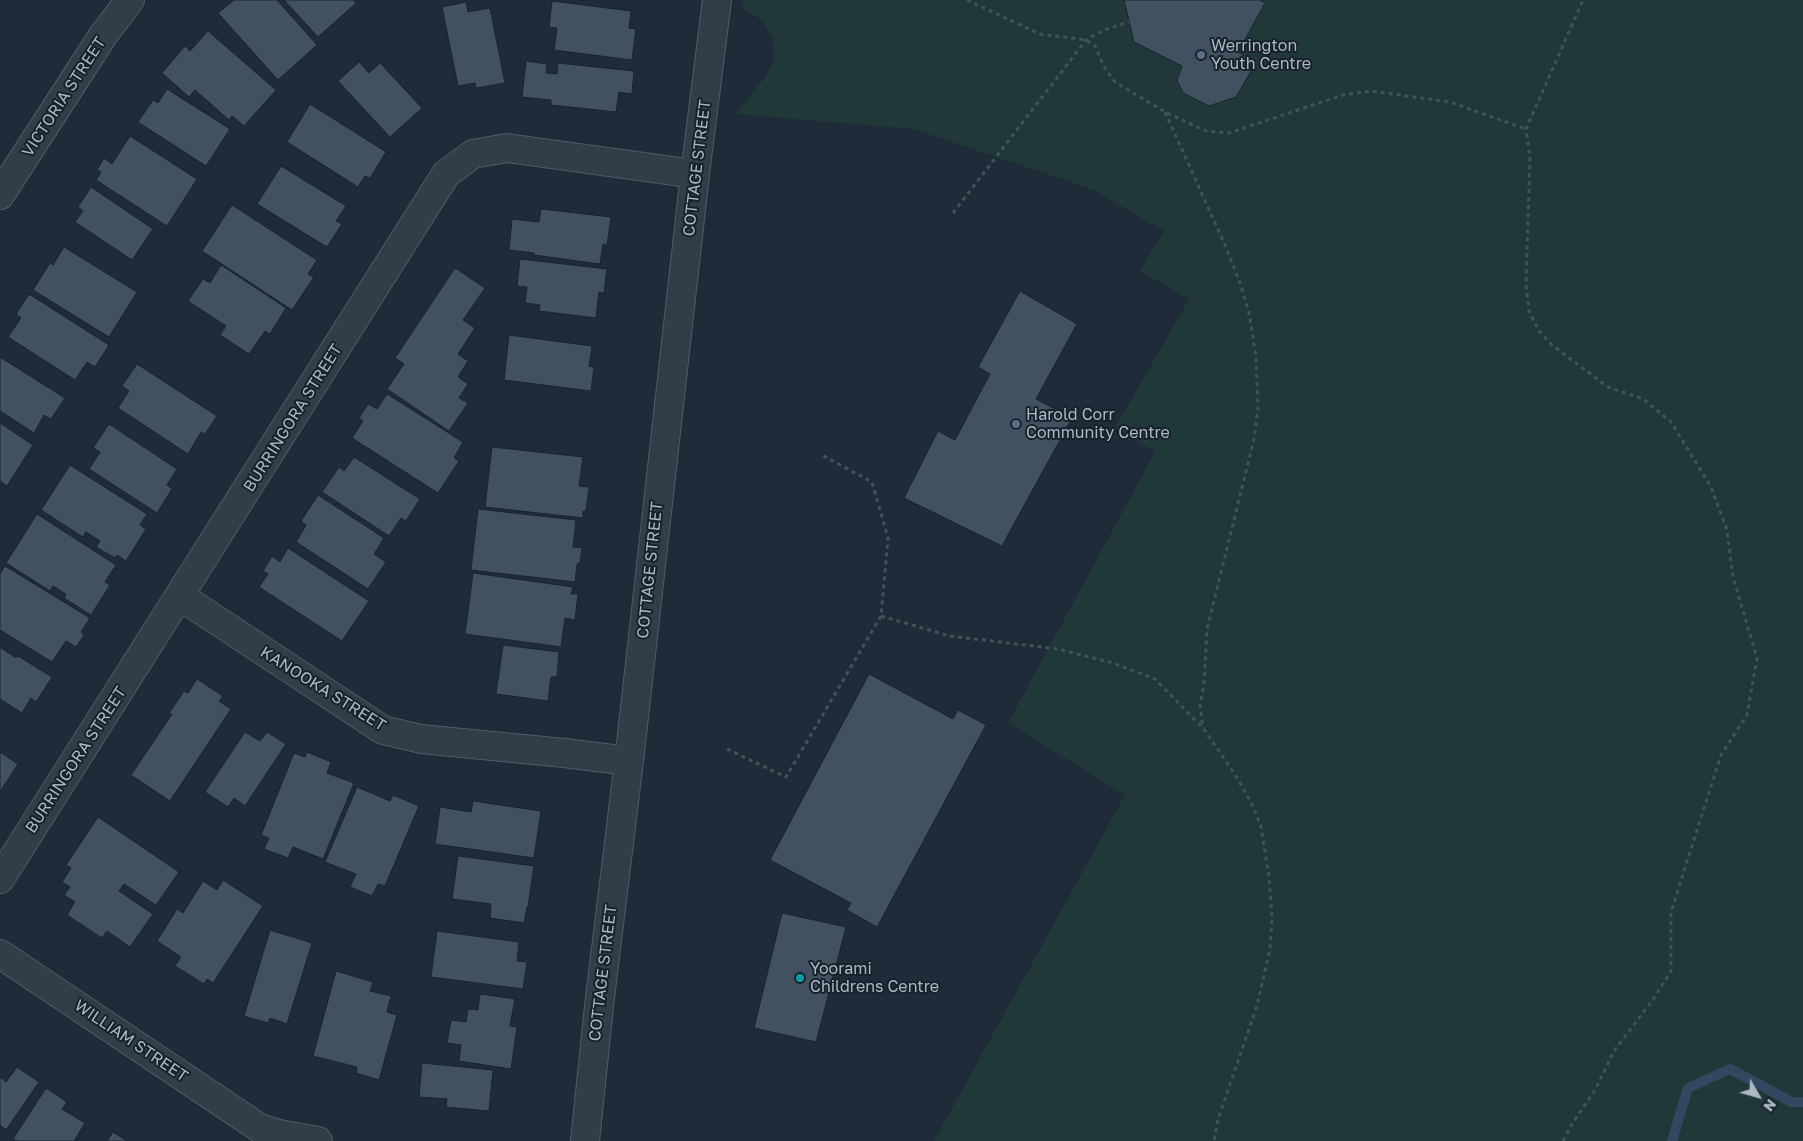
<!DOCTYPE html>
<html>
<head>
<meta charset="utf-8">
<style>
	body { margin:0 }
	#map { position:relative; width:1803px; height:1141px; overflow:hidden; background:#1f2b38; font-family:"Golos Text",sans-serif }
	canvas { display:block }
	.north { position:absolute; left:1733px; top:1071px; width:50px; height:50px; -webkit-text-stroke:4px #18222d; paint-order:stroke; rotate:128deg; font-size:14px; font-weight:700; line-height:20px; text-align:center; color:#adb8c5 }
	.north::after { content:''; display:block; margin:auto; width:18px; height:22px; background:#adb8c5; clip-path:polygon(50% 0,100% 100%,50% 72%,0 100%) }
</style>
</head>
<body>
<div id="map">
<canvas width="1803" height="1141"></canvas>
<div class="north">N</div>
</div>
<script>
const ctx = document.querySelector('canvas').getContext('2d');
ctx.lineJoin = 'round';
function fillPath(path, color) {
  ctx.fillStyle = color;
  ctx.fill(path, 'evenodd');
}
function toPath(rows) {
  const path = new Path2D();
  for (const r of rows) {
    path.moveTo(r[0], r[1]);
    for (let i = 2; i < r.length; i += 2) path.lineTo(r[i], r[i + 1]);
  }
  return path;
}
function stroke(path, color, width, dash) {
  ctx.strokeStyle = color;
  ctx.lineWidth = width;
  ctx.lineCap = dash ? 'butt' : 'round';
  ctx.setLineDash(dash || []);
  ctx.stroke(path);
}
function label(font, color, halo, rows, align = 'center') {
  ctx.font = font + ' "Golos Text",sans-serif';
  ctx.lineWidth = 4;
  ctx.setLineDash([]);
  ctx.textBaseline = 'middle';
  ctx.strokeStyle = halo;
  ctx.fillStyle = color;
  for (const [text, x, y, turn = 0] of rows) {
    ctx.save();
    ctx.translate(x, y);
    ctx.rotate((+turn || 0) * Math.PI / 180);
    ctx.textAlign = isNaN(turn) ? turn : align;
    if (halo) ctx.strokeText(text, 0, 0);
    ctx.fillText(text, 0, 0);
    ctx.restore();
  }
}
fillPath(toPath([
	[744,0,1803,0,1803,1141,934,1141,1125,795,1008,723,1155,452,1115,428,1189,299,1140,271,1164,231,1094,190,913,129,736,114,766,76,775,59,772,37,762,20,742,8]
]), '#213839');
stroke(toPath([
	[1672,1141,1688,1088,1730,1069,1792,1102,1803,1102]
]), '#314860', 10);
const building = toPath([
	[234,0,277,0,317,45,278,80,218,13,234,0],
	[284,0,353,0,356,3,318,37,284,0],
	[1124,0,1260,0,1265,3,1238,52,1246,57,1251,71,1236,97,1209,106,1183,93,1177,80,1182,66,1134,42,1124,0],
	[552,1,631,11,629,28,636,29,632,60,554,50,557,28,549,27,552,1],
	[466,2,468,12,490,8,505,83,476,88,475,83,458,86,442,7,466,2],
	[208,31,276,90,244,126,232,116,229,120,195,90,189,97,162,73,185,46,190,51,208,31],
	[526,61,547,64,546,73,557,74,558,63,634,71,632,94,619,92,616,112,551,105,551,100,522,97,526,61],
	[359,62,369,73,380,63,422,108,390,137,338,81,359,62],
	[167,89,230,129,206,166,138,122,153,100,158,103,167,89],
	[310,104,386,152,370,178,365,176,358,187,287,142,310,104],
	[130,136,197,179,167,226,96,180,101,172,97,170,104,158,112,164,130,136],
	[281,166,346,206,336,221,342,224,327,247,257,204,281,166],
	[91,187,153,229,132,260,75,222,83,211,78,207,91,187],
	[232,205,317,260,308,274,314,277,292,310,202,251,232,205],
	[541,209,611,217,607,245,603,244,600,264,534,255,534,253,509,250,512,219,539,222,541,209],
	[64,247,137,292,109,337,33,290,50,263,53,265,64,247],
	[520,259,607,269,604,293,599,292,596,318,539,311,540,305,525,303,527,287,517,286,520,259],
	[221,265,286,308,270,334,265,331,249,354,220,335,226,326,188,301,203,279,210,283,221,265],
	[455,268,485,288,463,320,475,328,458,354,468,361,458,377,468,384,459,398,468,403,449,431,387,389,404,364,395,358,455,268],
	[1020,291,1077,324,1036,399,1072,418,1002,546,904,498,938,431,955,440,990,374,978,367,1020,291],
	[29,294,109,345,95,367,87,362,75,380,8,337,21,318,16,314,29,294],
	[509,335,592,346,589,366,594,367,591,391,504,380,509,335],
	[0,357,65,398,51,419,44,415,34,433,0,411,0,357],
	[137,364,217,416,205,434,201,432,188,454,118,408,129,391,122,386,137,364],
	[387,394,463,442,454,458,459,461,438,493,352,438,363,421,359,418,368,404,377,409,387,394],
	[0,423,33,445,7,486,0,481,0,423],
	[109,424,177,469,167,485,172,489,157,513,89,469,100,452,93,448,109,424],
	[492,447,583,457,579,486,589,487,586,511,583,511,583,518,485,507,492,447],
	[354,457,420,499,406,521,401,518,389,536,322,492,339,467,344,471,354,457],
	[70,465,147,514,140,525,146,529,126,561,117,555,115,558,96,547,100,541,86,532,83,537,41,510,70,465],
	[318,495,384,538,374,554,386,562,368,589,296,542,306,525,301,521,318,495],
	[478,509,576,520,573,547,582,548,580,563,577,564,575,582,471,570,478,509],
	[37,514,116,565,105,582,110,585,91,615,64,598,66,594,53,586,50,591,6,563,37,514],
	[288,548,369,601,342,641,259,587,268,574,263,571,272,556,280,562,288,548],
	[5,566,90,618,81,632,84,635,76,647,66,641,52,662,0,630,0,574,5,566],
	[473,573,573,587,571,594,578,594,575,620,565,618,561,647,465,634,473,573],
	[0,644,2,646,1,648,16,658,18,656,52,677,36,702,31,698,22,713,0,699,0,644],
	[503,645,559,652,557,677,551,677,548,701,496,694,503,645],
	[869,674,953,719,958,710,986,725,877,927,847,910,851,903,770,860,869,674],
	[197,679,223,696,219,701,231,709,170,801,131,775,172,714,169,713,184,691,188,693,197,679],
	[245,732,260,741,267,732,286,744,245,806,234,798,228,807,205,792,245,732],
	[0,752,18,764,0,792,0,752],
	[307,752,331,762,327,773,354,783,323,859,293,847,288,858,264,849,269,838,261,835,294,753,305,757,307,752],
	[357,787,390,801,393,795,419,806,385,886,378,884,372,896,350,887,356,874,325,862,357,787],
	[473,801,541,811,534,858,435,844,440,807,471,812,473,801],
	[98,817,179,872,156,905,124,884,119,891,153,914,130,947,107,931,102,938,67,915,75,902,64,895,70,887,62,882,71,868,66,865,98,817],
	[458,856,534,866,528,907,527,907,524,923,490,918,491,904,452,899,458,856],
	[223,880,263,906,213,983,207,979,204,984,175,966,181,957,157,941,177,909,183,913,203,881,217,890,223,880],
	[782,913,846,927,816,1042,754,1028,782,913],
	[270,930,312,943,287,1024,270,1018,268,1023,244,1016,270,930],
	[437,931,519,942,517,961,527,962,523,989,431,977,437,931],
	[336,971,373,982,370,991,391,996,387,1012,397,1015,379,1080,356,1073,357,1067,313,1056,336,971],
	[480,994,515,999,510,1026,517,1027,511,1069,459,1061,461,1045,447,1043,451,1020,466,1022,468,1009,478,1010,480,994],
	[422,1063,493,1070,489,1111,446,1107,447,1099,419,1097,422,1063],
	[17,1067,39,1082,6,1130,0,1125,0,1077,6,1082,17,1067],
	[46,1088,67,1102,62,1109,85,1123,74,1141,17,1141,13,1139,46,1088],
	[113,1132,127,1141,107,1141,113,1132]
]);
fillPath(building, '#425160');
stroke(building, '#1a242f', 1);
const minor = toPath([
	[180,596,383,730,421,739,564,753,629,761],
	[0,879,446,174,473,154,507,148,695,174],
	[0,954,279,1141],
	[263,1129,279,1134,318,1141],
	[585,1141,599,1006,629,761,695,174,717,0]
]);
const tertiary = toPath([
	[0,195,104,34,130,0]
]);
stroke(minor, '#505b66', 30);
stroke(tertiary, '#505b66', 30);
stroke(toPath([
	[967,0,1040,34,1086,40,1095,46,1103,65,1115,82,1165,112,1206,131,1229,133,1343,95,1371,91,1450,102,1526,129],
	[1165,112,1225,245,1240,283,1249,313,1256,357,1258,408,1254,439,1207,629,1204,685,1200,704,1203,728],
	[953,213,1086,40,1104,30,1129,22],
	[881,616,950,636,1058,649,1113,663,1155,679,1203,728,1236,776,1253,806,1261,827,1269,877,1272,918,1270,949,1257,1006,1218,1119,1214,1141],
	[727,749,786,777,881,616,888,538,872,482,820,454],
	[1563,1141,1572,1124,1595,1090,1614,1051,1652,1001,1671,971,1671,912,1721,755,1747,715,1757,658,1733,577,1727,530,1711,487,1671,422,1643,399,1608,387,1552,345,1539,331,1529,311,1526,284,1530,157,1526,129,1583,0]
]), '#3e5556', 3, [4, 4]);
stroke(minor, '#323d48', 28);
stroke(tertiary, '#323d48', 28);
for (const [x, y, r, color] of [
	[1201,55,5,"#5c6f8a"],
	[1016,424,5,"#5c6f8a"],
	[800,978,5,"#0f9aa8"]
]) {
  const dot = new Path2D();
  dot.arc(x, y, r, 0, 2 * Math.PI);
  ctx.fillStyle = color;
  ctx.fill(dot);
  stroke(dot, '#18222d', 2);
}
label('16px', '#adb8c5', '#18222d', [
	["Werrington",1211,46],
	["Youth Centre",1211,64],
	["Harold Corr",1026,415],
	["Community Centre",1026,433],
	["Yoorami",810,969],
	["Childrens Centre",810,987]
], 'left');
label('16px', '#adb8c5', '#18222d', [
	["VICTORIA STREET",64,97,-57],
	["COTTAGE STREET",697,168,-83],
	["BURRINGORA STREET",293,418,-58],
	["COTTAGE STREET",650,570,-84],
	["KANOOKA STREET",323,689,32],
	["BURRINGORA STREET",76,760,-57],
	["COTTAGE STREET",603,973,-83],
	["WILLIAM STREET",131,1041,34]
]);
</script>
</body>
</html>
